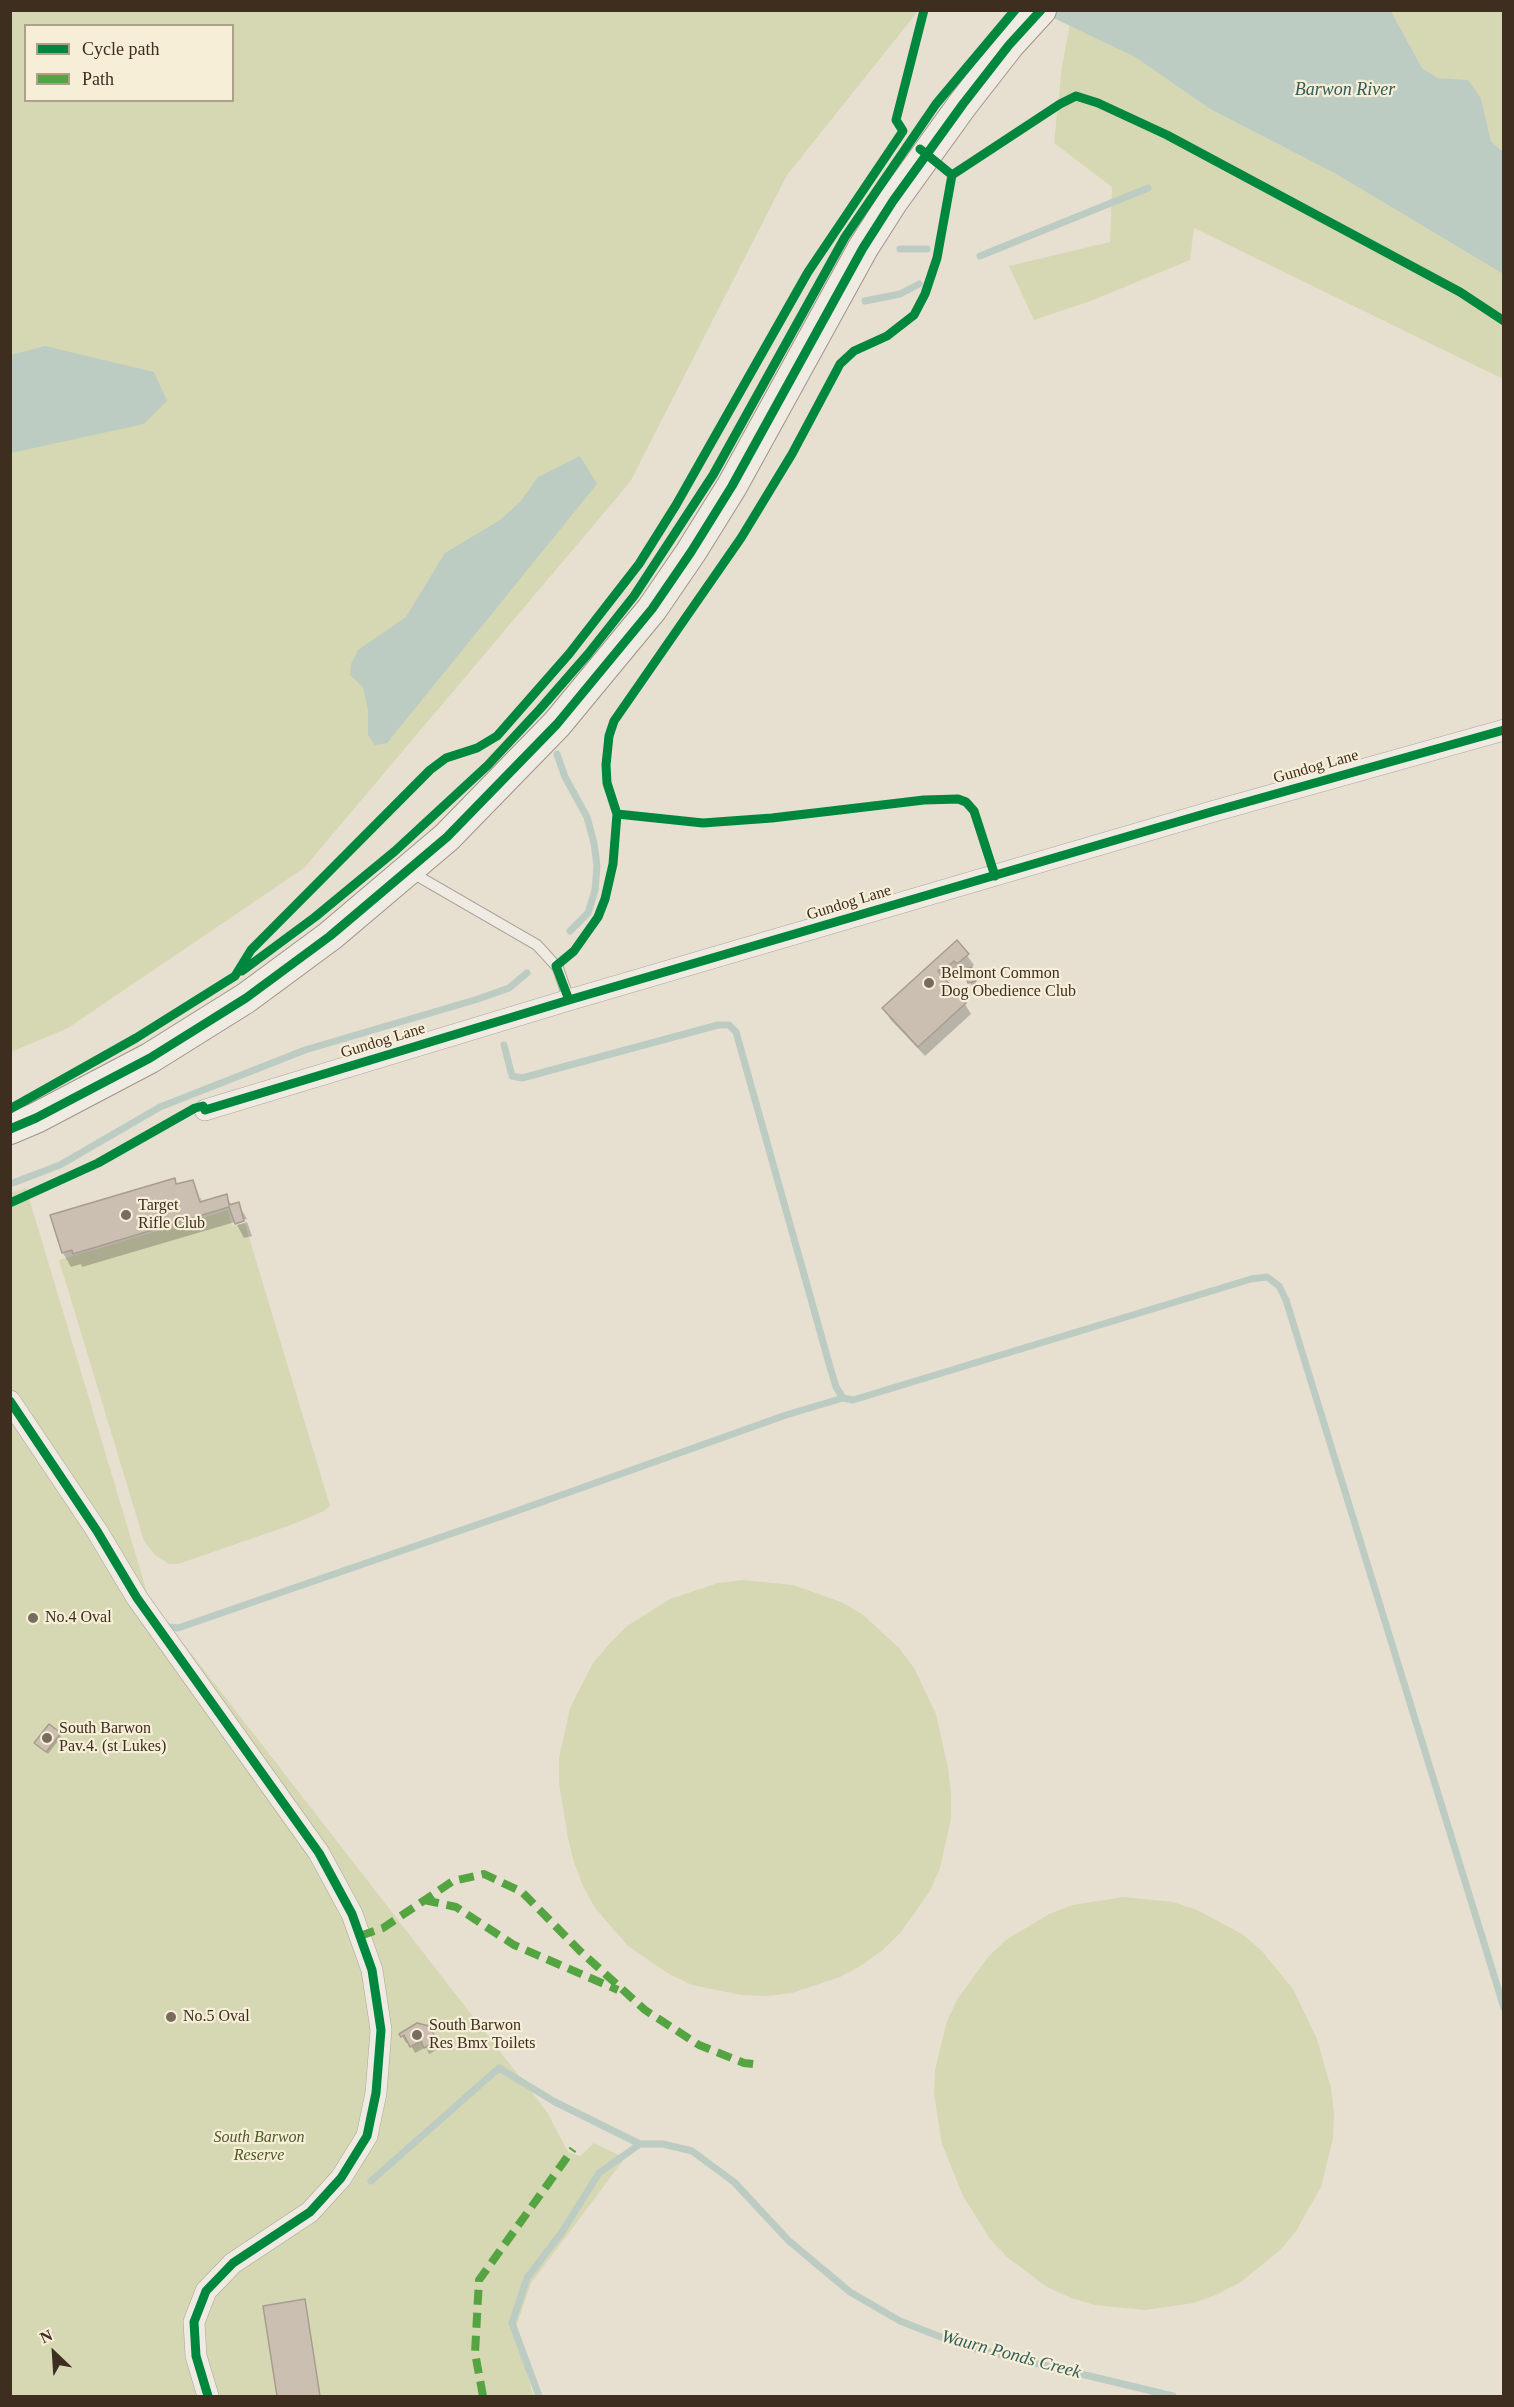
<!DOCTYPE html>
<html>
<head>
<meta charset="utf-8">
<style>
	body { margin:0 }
	#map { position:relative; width:1514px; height:2407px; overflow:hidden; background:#e7e0d1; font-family:"Times New Roman",serif }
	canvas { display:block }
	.frame { position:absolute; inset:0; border:12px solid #3d2e20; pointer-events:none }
	.legend { position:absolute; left:24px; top:24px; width:210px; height:78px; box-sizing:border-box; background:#f7eed8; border:2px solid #ada18e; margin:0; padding:8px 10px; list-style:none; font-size:18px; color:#3d2e20 }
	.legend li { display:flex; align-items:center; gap:12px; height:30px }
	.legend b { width:30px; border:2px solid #ada18e }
	.north { position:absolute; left:24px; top:2323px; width:60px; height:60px; -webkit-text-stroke:4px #f7eed8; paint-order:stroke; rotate:335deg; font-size:16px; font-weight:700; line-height:24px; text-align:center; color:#3d2e20 }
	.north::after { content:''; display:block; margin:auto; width:21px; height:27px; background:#3d2e20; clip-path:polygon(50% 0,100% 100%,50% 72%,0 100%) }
</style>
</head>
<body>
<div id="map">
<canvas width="1514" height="2407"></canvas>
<div class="frame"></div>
<ul class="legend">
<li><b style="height:8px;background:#00873e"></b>Cycle path</li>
<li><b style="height:8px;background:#54a441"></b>Path</li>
</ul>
<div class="north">N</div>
</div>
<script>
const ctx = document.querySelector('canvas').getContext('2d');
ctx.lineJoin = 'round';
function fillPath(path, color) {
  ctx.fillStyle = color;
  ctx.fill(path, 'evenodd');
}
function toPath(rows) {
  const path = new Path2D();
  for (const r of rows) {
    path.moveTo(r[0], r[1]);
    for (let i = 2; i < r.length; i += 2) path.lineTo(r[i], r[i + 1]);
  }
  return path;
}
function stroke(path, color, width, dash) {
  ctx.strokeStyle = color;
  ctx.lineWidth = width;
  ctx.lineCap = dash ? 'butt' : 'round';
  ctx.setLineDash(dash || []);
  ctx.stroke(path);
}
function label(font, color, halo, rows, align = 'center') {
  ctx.font = font + ' "Times New Roman",serif';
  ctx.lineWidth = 4.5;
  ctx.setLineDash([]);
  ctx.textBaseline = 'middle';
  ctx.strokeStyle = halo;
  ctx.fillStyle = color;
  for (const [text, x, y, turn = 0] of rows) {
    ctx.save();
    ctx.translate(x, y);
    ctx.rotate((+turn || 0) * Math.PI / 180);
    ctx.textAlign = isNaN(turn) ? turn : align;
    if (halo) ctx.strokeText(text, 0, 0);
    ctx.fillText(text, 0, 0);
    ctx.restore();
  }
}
fillPath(toPath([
	[11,11,918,11,787,175,630,482,304,868,68,1028,11,1052],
	[26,26,232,26,232,100,26,100],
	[1391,11,1503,11,1503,152,1491,141,1481,98,1468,81,1438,78,1422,68],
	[1070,24,1135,57,1210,109,1336,174,1503,274,1503,379,1194,228,1190,260,1093,300,1034,320,1009,266,1110,242,1112,187,1054,143,1062,66],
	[26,1188,149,1599,547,2112,568,2152,580,2156,594,2143,625,2158,531,2283,516,2327,533,2396,11,2396,10,1193],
	[228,1210,232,1226,245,1224,330,1506,324,1511,291,1525,178,1564,169,1564,155,1555,144,1541,59,1260],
	[743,1580,793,1585,841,1602,862,1614,899,1648,914,1668,936,1714,948,1768,951,1793,951,1819,940,1868,930,1891,901,1932,883,1950,862,1965,840,1977,792,1993,767,1996,741,1995,692,1985,669,1974,628,1946,595,1908,583,1886,574,1862,568,1838,559,1783,559,1758,570,1708,593,1663,609,1644,627,1626,670,1599,718,1583],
	[1123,1897,1173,1902,1197,1910,1242,1934,1261,1950,1293,1989,1317,2039,1331,2088,1334,2113,1333,2138,1321,2187,1296,2231,1280,2250,1241,2282,1218,2294,1194,2303,1145,2310,1095,2305,1071,2298,1047,2287,1007,2257,990,2239,963,2196,942,2144,934,2095,935,2070,947,2021,958,1998,988,1957,1006,1940,1049,1914,1073,1905]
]), '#d6d7b3');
fillPath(toPath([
	[1039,11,1391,11,1422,68,1438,78,1468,80,1481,98,1491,141,1503,152,1503,274,1336,174,1210,109,1135,57],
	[45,346,154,372,167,401,144,424,11,453,11,355],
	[580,456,597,484,387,743,375,745,368,735,368,710,363,687,350,675,351,664,358,650,406,617,445,553,500,520,520,502,538,477]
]), '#bcccc2');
fillPath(toPath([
	[957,942,974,965,971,968,976,984,971,985,966,972,964,974,961,971,949,981,947,978,944,981,965,1004,971,1014,925,1056,890,1019,884,1008],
	[174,1180,177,1186,192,1182,203,1203,226,1196,232,1206,238,1204,247,1219,237,1222,237,1225,247,1222,252,1236,244,1238,236,1223,235,1222,82,1267,81,1264,71,1267,63,1253],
	[196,1195,199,1195,203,1209],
	[59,1734,61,1737,48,1754,36,1743],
	[428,2028,440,2048,429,2054,426,2047,415,2053,409,2041,406,2043,401,2034],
	[305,2304,320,2396,278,2396,264,2307]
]), '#0003');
stroke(toPath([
	[900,249,927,249],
	[980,256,1148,188],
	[865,301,900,294,919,284],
	[557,754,565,777,587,817,594,843,597,866,595,890,588,913,570,931],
	[504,1045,512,1076,522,1078,718,1025,729,1025,736,1032,830,1367,836,1387,843,1398,853,1400,1251,1279,1267,1277,1279,1286,1286,1300,1504,2008],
	[10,1184,60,1165,160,1107,305,1050,478,999,509,988,527,973],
	[169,1627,178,1628,511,1513,786,1415,843,1398],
	[371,2181,499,2068,555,2102,640,2144],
	[539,2396,512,2323,527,2278,562,2232,599,2173,640,2144,663,2144,692,2151,734,2182,789,2241,850,2292,900,2321,964,2346,1173,2396]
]), '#bcccc2', 7);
const building = toPath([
	[957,940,969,954,957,964,954,961,942,972,940,969,938,971,966,1003,918,1047,882,1008,957,940],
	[972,967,976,981,968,983,964,969,972,967],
	[175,1178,176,1184,193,1180,200,1202,227,1194,229,1205,239,1202,244,1221,235,1224,229,1207,73,1254,72,1250,62,1253,50,1215,175,1178],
	[49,1724,61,1733,46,1752,34,1743,49,1724],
	[417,2023,429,2026,437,2040,424,2048,421,2041,410,2047,404,2035,401,2037,399,2034,417,2023],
	[305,2299,320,2396,277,2396,263,2306,305,2299]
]);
fillPath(building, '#cbbfb2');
stroke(building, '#a89c90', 1.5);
const service = toPath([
	[409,871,537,945,558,968,569,1000]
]);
const minor = toPath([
	[205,1110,569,1000,1211,812,1504,730],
	[10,1401,97,1531,137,1598,319,1853,352,1914,372,1970,381,2030,376,2093,367,2136,341,2178,310,2212,233,2263,206,2291,194,2322,196,2356,208,2396]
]);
const secondary = toPath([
	[10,1129,36,1118,150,1058,246,998,330,936,447,837,557,724,652,609,691,552,732,486,863,248,893,201,963,104,1009,45,1041,10]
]);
stroke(service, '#ada599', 12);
stroke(minor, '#ada599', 22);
stroke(secondary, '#9c958a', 32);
stroke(service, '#efebe3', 10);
stroke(minor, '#efebe3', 21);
stroke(secondary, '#efebe3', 30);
stroke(toPath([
	[424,1900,456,1907,514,1945,618,1990],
	[360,1936,383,1928,453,1881,484,1874,522,1892,580,1951,645,2010,699,2045,744,2063,761,2065],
	[483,2396,475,2353,479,2280,573,2149]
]), '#54a441', 8, [15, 8]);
stroke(toPath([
	[920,149,952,175,1060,104,1076,96,1098,103,1167,135,1460,292,1504,321],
	[617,814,703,823,772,818,924,800,958,799,966,802,974,811,995,876],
	[242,971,315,917,395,851,488,765,540,709,588,654,634,596,713,475,845,237,936,104,1015,10],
	[569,1000,556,966,574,951,598,917,605,899,613,864,617,814,607,783,606,765,609,736,614,721,741,538,792,454,840,364,854,351,887,336,914,315,925,294,937,258,952,175],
	[10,1109,136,1038,235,976,251,950,430,770,446,758,477,748,497,736,569,654,639,564,676,505,808,272,903,131,896,120,924,10],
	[10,1129,36,1118,150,1058,246,998,330,936,447,837,557,724,652,609,691,552,732,486,863,248,893,201,963,104,1009,45,1041,10],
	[10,1203,98,1163,195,1108,203,1106,205,1110,569,1000,1211,812,1504,730],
	[10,1401,97,1531,137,1598,319,1853,352,1914,372,1970,381,2030,376,2093,367,2136,341,2178,310,2212,233,2263,206,2291,194,2322,196,2356,208,2396]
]), '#00873e', 9);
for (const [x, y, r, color] of [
	[929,983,6,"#786c5e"],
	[126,1215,6,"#786c5e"],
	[33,1618,6,"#786c5e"],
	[47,1738,6,"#786c5e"],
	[171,2017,6,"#786c5e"],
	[417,2035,6,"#786c5e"]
]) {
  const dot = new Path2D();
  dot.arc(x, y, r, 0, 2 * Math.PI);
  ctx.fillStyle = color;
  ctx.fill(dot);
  stroke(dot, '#f7eed8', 2);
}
label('16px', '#3d2e20', '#f7eed8', [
	["Gundog Lane",1316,767,-16],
	["Gundog Lane",849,903,-17],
	["Gundog Lane",383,1041,-17]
]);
label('16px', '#3d2e20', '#f7eed8', [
	["Belmont Common",941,974],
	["Dog Obedience Club",941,992],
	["Target",138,1206],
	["Rifle Club",138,1224],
	["No.4 Oval",45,1618],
	["South Barwon",59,1729],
	["Pav.4. (st Lukes)",59,1747],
	["No.5 Oval",183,2017],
	["South Barwon",429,2026],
	["Res Bmx Toilets",429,2044]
], 'left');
label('italic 16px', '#4d5a26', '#f7eed8', [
	["South Barwon",259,2138],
	["Reserve",259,2156]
]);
label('italic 18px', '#2f5d5a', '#f7eed8', [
	["Barwon River",1345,90],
	["Waurn Ponds Creek",1011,2355,15]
]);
</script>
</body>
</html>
